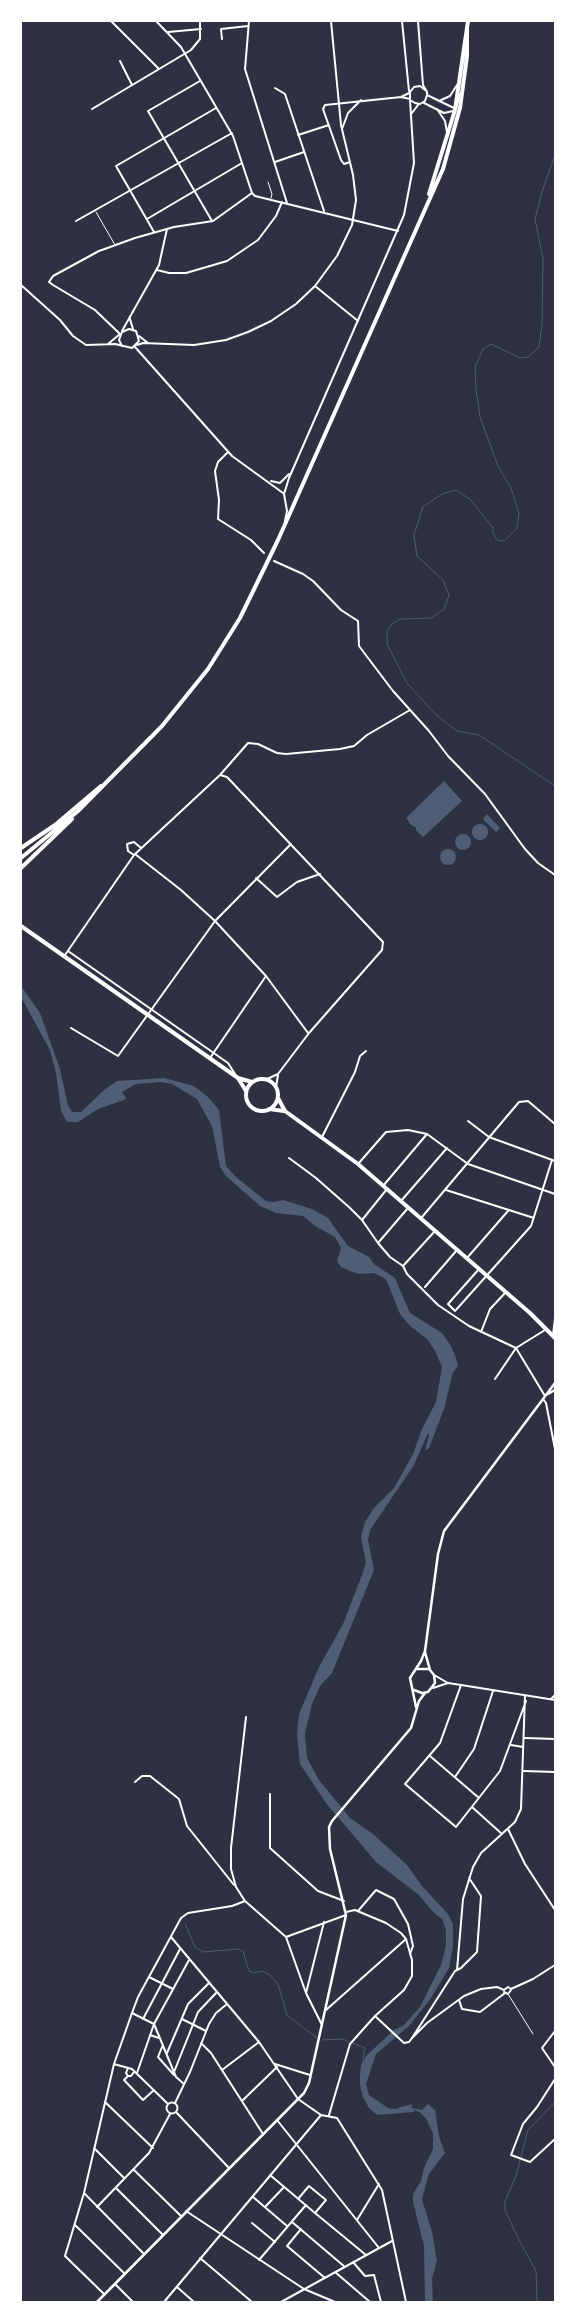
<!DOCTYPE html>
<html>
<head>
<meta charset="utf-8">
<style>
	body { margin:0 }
	#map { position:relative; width:576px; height:2323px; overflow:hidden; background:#2d3142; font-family:"Noto Sans",sans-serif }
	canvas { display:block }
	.frame { position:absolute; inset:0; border:22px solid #fff; pointer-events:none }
</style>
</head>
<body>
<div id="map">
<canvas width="576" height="2323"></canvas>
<div class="frame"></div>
</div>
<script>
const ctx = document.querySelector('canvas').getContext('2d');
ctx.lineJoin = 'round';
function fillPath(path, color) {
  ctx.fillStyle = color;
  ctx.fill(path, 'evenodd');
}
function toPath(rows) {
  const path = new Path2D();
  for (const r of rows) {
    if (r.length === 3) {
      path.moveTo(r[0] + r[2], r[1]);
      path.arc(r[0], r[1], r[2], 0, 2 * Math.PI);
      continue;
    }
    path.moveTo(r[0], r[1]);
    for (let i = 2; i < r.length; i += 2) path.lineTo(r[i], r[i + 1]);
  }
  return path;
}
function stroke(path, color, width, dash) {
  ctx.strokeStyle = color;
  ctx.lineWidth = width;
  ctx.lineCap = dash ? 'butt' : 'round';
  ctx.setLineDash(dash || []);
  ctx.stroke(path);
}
fillPath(toPath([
	[444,781,462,801,423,837,416,830,416,827,412,826,406,818],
	[487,814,500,828,496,832,483,819],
	[480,832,8],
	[463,842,8],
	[448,857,8],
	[21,986,40,1013,60,1069,68,1106,72,1112,81,1112,104,1090,117,1081,164,1078,194,1086,208,1097,219,1110,226,1166,236,1177,266,1201,273,1202,283,1200,312,1209,328,1218,348,1246,369,1257,374,1264,395,1278,410,1313,442,1333,451,1346,456,1358,458,1366,453,1372,444,1409,429,1448,425,1451,429,1435,428,1433,414,1465,370,1530,368,1540,374,1570,332,1673,320,1686,312,1704,305,1734,307,1758,319,1780,350,1818,373,1834,407,1865,422,1886,448,1914,453,1924,453,1947,449,1968,431,1998,409,2026,376,2054,366,2084,369,2095,388,2108,395,2109,412,2104,412,2108,422,2110,428,2104,435,2110,439,2136,445,2153,429,2174,422,2199,432,2232,437,2261,432,2278,433,2302,425,2302,424,2246,413,2202,413,2194,421,2181,424,2168,433,2149,433,2134,427,2120,421,2113,414,2110,414,2112,377,2115,369,2108,363,2097,360,2085,360,2073,361,2065,367,2055,394,2030,404,2025,420,2007,441,1965,446,1946,446,1930,442,1919,433,1912,419,1895,376,1862,326,1803,300,1764,297,1734,299,1714,319,1667,343,1624,362,1575,366,1563,361,1537,365,1522,374,1508,394,1488,413,1454,422,1429,436,1402,442,1367,435,1351,427,1339,410,1326,400,1314,386,1279,374,1273,358,1274,341,1267,337,1261,341,1248,335,1237,315,1226,303,1216,276,1213,260,1206,226,1176,220,1167,212,1126,197,1099,172,1084,161,1082,136,1084,122,1092,126,1098,124,1100,98,1109,78,1122,67,1122,61,1111,56,1073,50,1050,21,997]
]), '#4f5d75');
stroke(toPath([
	[555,155,542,192,535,219,543,259,542,325,539,347,528,357,520,358,491,344,483,349,475,367,476,389,480,417,498,466,511,488,519,513,517,528,504,541,497,540,493,533,493,528,471,500,456,490,442,494,423,507,414,535,417,556,443,580,449,595,444,609,432,618,400,619,392,624,387,631,387,644,407,683,435,714,457,731,479,735,555,786],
	[185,1924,195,1947,203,1952,238,1949,243,1951,249,1971,254,1973,262,1971,270,1975,278,1984,287,2015,317,2038],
	[323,2040,343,2039,349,2042],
	[353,2043,365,2048,362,2066],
	[537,2302,536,2271,519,2240,505,2210,505,2201,516,2176,528,2130,555,2102]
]), '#4f5d75', 1);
stroke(toPath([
	[268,182,272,194,271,198],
	[96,212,115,245],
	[508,1994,533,2034]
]), '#fff', 1);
stroke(toPath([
	[149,1977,173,1989],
	[375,2016,404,2043,409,2042,412,2038],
	[143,2019,180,1949],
	[182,2019,206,2031],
	[174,2072,198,2012,217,1992]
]), '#fff', 2);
stroke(toPath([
	[111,21,159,69],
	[156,21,181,47,233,136,252,193],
	[249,21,245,69,287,203],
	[402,21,409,91],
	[418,21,423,85,427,92,427,95,425,101,420,104,415,103,410,100,410,92,414,87,420,86,425,90],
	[168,32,201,29],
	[222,39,221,29,248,26],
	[120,61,132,85],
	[200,81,148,111,212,221],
	[275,88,285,94,324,211],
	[427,95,454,108],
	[401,97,410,99],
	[439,101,450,96,457,85],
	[424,103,444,113,453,111],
	[92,109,191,50,200,39,200,21],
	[437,109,445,121,447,132],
	[456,109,460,94],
	[412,113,418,105],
	[342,129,348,113,361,100],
	[298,135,329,125],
	[275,162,304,152],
	[350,162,344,164,341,160,323,109,325,105,401,97,409,93],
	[252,193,255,196,398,231],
	[147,219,242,163],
	[76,221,232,133],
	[154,232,116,166,216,108],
	[157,270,169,273,186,273,227,261,258,240,276,216,282,202],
	[21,285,60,320,73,336,86,345,115,344,132,348,139,341,136,331,129,329,122,332,119,340,122,346],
	[315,286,358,321],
	[130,319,133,329],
	[122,331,159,265,167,229],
	[139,336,148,343],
	[108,344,120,334,95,310,53,285,49,282,53,276,99,251,135,238,174,227,213,221,252,193],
	[137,345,143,343,194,345,226,340,248,332,271,321,296,304,315,286,337,256,352,225,356,200,353,175,341,125,331,21],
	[135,347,232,456,283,493],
	[228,452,218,462,215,471,219,500,218,519,251,540,264,553],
	[271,481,280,483,289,474],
	[285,521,287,511,284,494,289,478,404,215,414,163,410,100],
	[274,561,303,574,313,581,341,610,358,621,359,646,393,691,429,731,448,756,485,794,525,849,538,863,555,875],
	[220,775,227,777,383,942,382,950,309,1033,278,1074,267,1079],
	[135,854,181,890,215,921,266,976,308,1033],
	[134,855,128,851,127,844,134,842,141,848],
	[256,878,277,897,297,882,320,874],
	[68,951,228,1063,235,1074],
	[65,955,134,855,220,775,248,743,258,744,277,753,286,754,340,749,354,746,367,735,410,710],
	[71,1028,118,1056,215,921,291,844],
	[210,1058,266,976],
	[276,1087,278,1075],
	[468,1121,489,1137,555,1161],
	[322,1137,355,1072,360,1056,366,1051],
	[289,1158,316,1178,350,1208,362,1220,378,1243,390,1257,403,1266,407,1274,438,1305,469,1326,516,1348,545,1396],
	[358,1164,386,1132,408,1130,427,1134,468,1164,555,1194],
	[383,1186,427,1134],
	[446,1190,534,1218],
	[401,1201,447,1148],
	[422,1217,519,1102,528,1101,555,1124],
	[362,1220,387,1189],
	[378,1243,408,1208],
	[467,1258,508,1211],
	[403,1266,435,1231],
	[479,1269,448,1304,455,1311,531,1226,552,1160],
	[425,1287,457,1250],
	[481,1332,490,1309,506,1292],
	[553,1335,555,1318],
	[495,1379,516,1348,545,1330],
	[543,1399,546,1403,555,1449],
	[434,1675,448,1683,461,1685,555,1700],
	[461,1685,440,1743,405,1784,456,1827,500,1771,526,1701],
	[433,1688,448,1683],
	[551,1699,555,1695],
	[246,1717,231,1848,231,1869,236,1887,245,1901,286,1937,306,1993,322,2025],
	[525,1738,555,1739],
	[511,1745,523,1747],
	[430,1756,479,1798],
	[524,1771,555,1772],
	[455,1777,474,1749,493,1691],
	[135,1782,142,1776,150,1776,179,1799,187,1826,234,1885],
	[270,1794,270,1848,318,1891,344,1901],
	[472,1807,502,1834],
	[508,1829,525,1864,555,1910],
	[358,1911,376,1890,394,1899,408,1924,413,1946,410,1954],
	[171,1937,259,2042,298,2099,321,2115,337,2118,382,2190,406,2302],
	[286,1937,346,1915],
	[457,1970,463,1899,473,1867,481,1853,515,1822,521,1809,525,1695],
	[504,1992,508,1994,511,1990],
	[306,1993,324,1922],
	[459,2000,462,2009,480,2012,505,1993],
	[326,2010,406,1939],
	[132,2013,154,2024,176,2077,184,2084],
	[555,2031,542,2048,555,2067],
	[150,2035,159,2038],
	[412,2038,455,1971,461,1968,477,1952,481,1896,469,1878],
	[412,2038,427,2023,464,1996,481,1989,497,1987,504,1990,508,1987,511,1989,533,1979,555,1965],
	[201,2043,211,2053,263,2134],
	[162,2047,158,2057,174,2075],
	[167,2053,188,2004,209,1983],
	[114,2064,132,2069,168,2104],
	[275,2064,310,2075],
	[128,2068,126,2073,128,2076,131,2076,134,2072],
	[222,2070,259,2042],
	[137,2073,154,2024,189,1960],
	[128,2076,124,2080,143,2100,154,2090],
	[555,2079,537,2107,523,2124,511,2155,530,2162,555,2139],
	[243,2100,277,2067],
	[105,2102,153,2148],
	[172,2108,5.5],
	[175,2103,190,2072,209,2024,216,2013,227,2004],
	[176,2112,229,2168],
	[329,2115,350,2044,375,2016,404,1990,412,1976,412,1960,406,1939,401,1933,386,1923,355,1910,346,1912],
	[277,2120,379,2248],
	[94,2148,124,2178],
	[134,2170,181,2216],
	[270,2175,315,2213,326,2200,309,2186,298,2199],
	[116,2188,163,2235],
	[84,2193,144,2254],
	[253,2197,287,2226],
	[97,2207,149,2153,170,2114],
	[265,2207,284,2187],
	[186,2211,304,2289,335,2302],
	[315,2213,366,2255],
	[357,2220,379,2184],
	[292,2222,345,2267],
	[252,2223,275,2242],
	[75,2225,125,2274],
	[301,2229,287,2246,325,2278],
	[200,2258,252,2302],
	[259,2260,306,2205],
	[353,2262,365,2276,374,2275,381,2302],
	[335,2272,370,2302],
	[115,2284,133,2302],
	[177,2287,194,2302],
	[104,2294,65,2256,84,2193,114,2064,132,2013,138,1997,181,1918,188,1913,232,1906,245,1901],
	[164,2302,321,2115],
	[281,2302,392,2241]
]), '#fff', 2);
stroke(toPath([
	[548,1394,555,1390],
	[417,1669,429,1669],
	[414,1690,422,1693,428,1692,435,1683,434,1675,430,1670,425,1652],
	[416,1707,410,1678,421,1661,425,1651,438,1554,444,1531,555,1383],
	[97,2302,304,2093,309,2083,346,1915,330,1849,329,1827,332,1821,411,1728,419,1701,425,1693]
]), '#fff', 2.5);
stroke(toPath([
	[429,194,455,110,468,21],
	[21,848,55,825,101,786],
	[21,858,78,811,162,726,208,669,240,618,278,540,443,169,460,108,467,56,467,29],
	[21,868,72,819],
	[21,926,238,1078,252,1082],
	[238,1078,246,1091],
	[262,1095,16],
	[278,1098,285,1111,358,1164,530,1313,555,1338],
	[269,1109,284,1111]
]), '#fff', 4);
</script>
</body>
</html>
